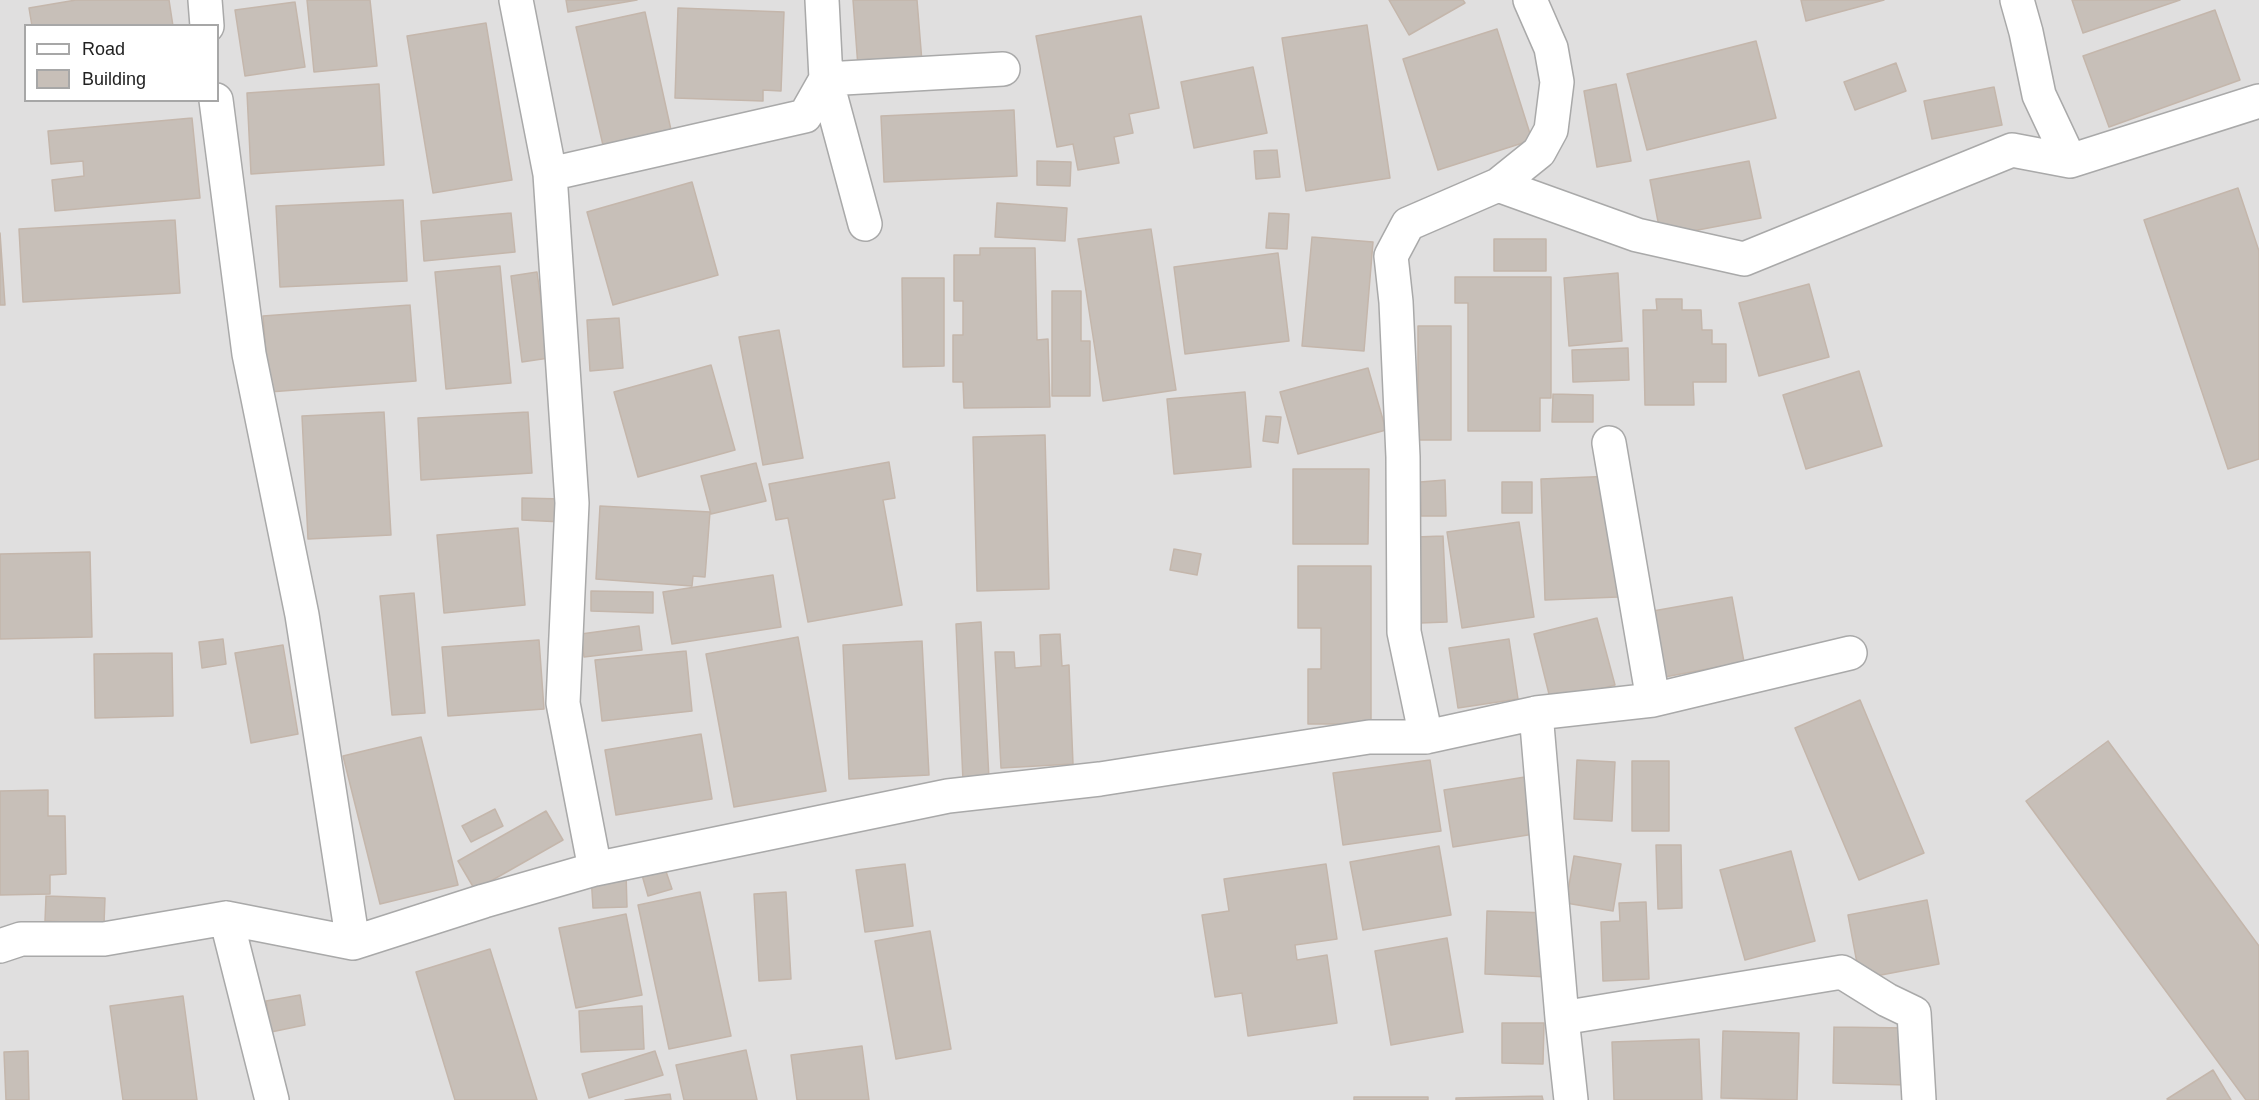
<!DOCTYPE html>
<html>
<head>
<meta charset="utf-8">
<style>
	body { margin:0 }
	#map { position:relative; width:2259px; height:1100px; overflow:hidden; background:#f2efe9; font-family:Helvetica,sans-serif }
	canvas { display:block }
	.legend { position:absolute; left:24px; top:24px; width:195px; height:78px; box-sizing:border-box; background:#fff; border:2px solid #a7a7a7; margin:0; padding:8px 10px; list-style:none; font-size:18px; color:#222 }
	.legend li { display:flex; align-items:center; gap:12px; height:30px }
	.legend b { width:30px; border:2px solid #a7a7a7 }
</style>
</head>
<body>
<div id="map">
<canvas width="2259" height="1100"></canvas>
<ul class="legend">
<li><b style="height:8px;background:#fff"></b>Road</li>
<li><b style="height:16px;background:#c7bfb8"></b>Building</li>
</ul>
</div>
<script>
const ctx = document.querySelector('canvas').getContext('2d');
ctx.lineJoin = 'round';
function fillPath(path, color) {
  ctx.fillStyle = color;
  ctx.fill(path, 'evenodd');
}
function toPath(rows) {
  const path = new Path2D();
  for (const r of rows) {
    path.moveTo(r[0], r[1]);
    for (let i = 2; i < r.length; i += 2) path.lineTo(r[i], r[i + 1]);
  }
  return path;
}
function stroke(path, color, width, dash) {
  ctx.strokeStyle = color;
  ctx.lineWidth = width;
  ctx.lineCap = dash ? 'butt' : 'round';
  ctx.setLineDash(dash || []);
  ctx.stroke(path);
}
fillPath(toPath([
	[0,0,2259,0,2259,1100,0,1100],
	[26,26,218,26,218,100,26,100]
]), '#e0dfdf');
const building = toPath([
	[76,0,169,0,173,26,32,26,29,8,76,0],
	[307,0,370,0,377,66,314,72,307,0],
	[566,0,637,0,568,12,566,0],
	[853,0,917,0,922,62,858,67,853,0],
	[1389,0,1463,0,1465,3,1409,35,1389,0],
	[1801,0,1884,0,1806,21,1801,0],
	[2072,0,2180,0,2083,33,2072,0],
	[295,2,305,67,245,76,235,10,295,2],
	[678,8,784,12,781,91,763,90,763,101,675,98,678,8],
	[2215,10,2240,80,2109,127,2083,56,2215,10],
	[645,12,673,139,605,154,576,27,645,12],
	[1141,16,1159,108,1129,114,1133,133,1114,137,1119,163,1078,170,1073,144,1057,147,1036,36,1141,16],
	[486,23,512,180,433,193,407,36,486,23],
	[1367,25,1390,178,1306,191,1282,38,1367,25],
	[1497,29,1532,140,1438,170,1403,59,1497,29],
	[1756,41,1776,118,1647,150,1627,74,1756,41],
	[1896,63,1906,91,1855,110,1844,82,1896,63],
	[1253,67,1267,133,1194,148,1181,82,1253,67],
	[379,84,384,165,251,174,247,93,379,84],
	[1616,84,1631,161,1597,167,1584,91,1616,84],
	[1994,87,2002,125,1932,139,1924,101,1994,87],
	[1014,110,1017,176,884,182,881,116,1014,110],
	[192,118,200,198,55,211,52,180,84,176,83,161,51,164,48,131,192,118],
	[1277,150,1280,177,1256,179,1254,151,1277,150],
	[1037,161,1071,162,1070,186,1037,185,1037,161],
	[1749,161,1761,218,1661,237,1650,180,1749,161],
	[692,182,718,275,613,305,587,212,692,182],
	[2238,188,2259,251,2259,459,2228,469,2144,220,2238,188],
	[403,200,407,281,280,287,276,206,403,200],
	[997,203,1067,208,1065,241,995,237,997,203],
	[511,213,515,252,424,261,421,221,511,213],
	[1269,213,1289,214,1287,249,1266,248,1269,213],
	[175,220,180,293,23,302,19,229,175,220],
	[1151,229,1176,390,1103,401,1078,239,1151,229],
	[0,233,5,305,0,305,0,233],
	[1312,237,1373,242,1364,351,1302,346,1312,237],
	[1494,239,1546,239,1546,271,1494,271,1494,239],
	[980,248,1035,248,1037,340,1048,339,1050,407,964,408,963,382,953,382,953,335,963,335,963,301,954,301,954,255,980,255,980,248],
	[1278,253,1289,341,1185,354,1174,267,1278,253],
	[500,266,511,383,446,389,435,272,500,266],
	[537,272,549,358,522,362,511,276,537,272],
	[1618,273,1622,341,1569,346,1564,278,1618,273],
	[1455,277,1551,277,1551,398,1540,398,1540,431,1468,431,1468,303,1455,303,1455,277],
	[902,278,944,278,944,366,903,367,902,278],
	[1809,284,1829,357,1759,376,1739,303,1809,284],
	[1052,291,1081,291,1081,341,1090,341,1090,396,1052,396,1052,291],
	[1656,299,1682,299,1682,310,1701,310,1702,330,1712,330,1712,344,1726,344,1726,382,1693,382,1694,405,1645,405,1643,310,1657,310,1656,299],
	[410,305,416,381,269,392,263,316,410,305],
	[619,318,623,368,590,371,587,320,619,318],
	[1418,326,1451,326,1451,440,1418,440,1418,326],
	[779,330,803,458,763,465,739,337,779,330],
	[1628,348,1629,380,1573,382,1572,350,1628,348],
	[711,365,735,450,638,477,614,392,711,365],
	[1368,368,1386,430,1298,454,1280,392,1368,368],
	[1859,371,1882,446,1806,469,1783,395,1859,371],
	[1245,392,1251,467,1174,474,1167,399,1245,392],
	[1553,394,1593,395,1593,422,1552,422,1553,394],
	[384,412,391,535,308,539,302,416,384,412],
	[528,412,532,473,421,480,418,418,528,412],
	[1266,416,1281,417,1278,443,1263,441,1266,416],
	[1045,435,1049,589,977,591,973,437,1045,435],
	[889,462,895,498,883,500,902,605,808,622,788,518,776,520,769,484,889,462],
	[756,463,766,501,711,514,701,476,756,463],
	[1293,469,1369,469,1368,544,1293,544,1293,469],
	[1614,476,1618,597,1545,600,1541,479,1614,476],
	[1445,480,1446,516,1421,516,1420,482,1445,480],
	[1502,482,1532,482,1532,513,1502,513,1502,482],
	[522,498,563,499,562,522,522,520,522,498],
	[600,506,710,512,705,577,693,576,692,586,596,579,600,506],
	[1519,522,1534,617,1462,628,1447,532,1519,522],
	[518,528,525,605,444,613,437,535,518,528],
	[1443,536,1447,622,1420,623,1416,537,1443,536],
	[1174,549,1201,554,1197,575,1170,570,1174,549],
	[90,552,92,637,0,639,0,554,90,552],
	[1298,566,1371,566,1371,724,1308,724,1308,669,1321,669,1321,628,1298,628,1298,566],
	[773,575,781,627,672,644,663,592,773,575],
	[591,591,653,592,653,613,591,611,591,591],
	[414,593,425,713,392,715,380,596,414,593],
	[1732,597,1744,662,1665,677,1653,611,1732,597],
	[1597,618,1615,685,1551,702,1534,634,1597,618],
	[981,622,989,779,963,781,956,624,981,622],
	[639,626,642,650,584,657,581,634,639,626],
	[1060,634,1062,666,1069,665,1073,764,1001,768,995,652,1014,652,1015,668,1041,666,1040,635,1060,634],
	[798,637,826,791,734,807,706,654,798,637],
	[223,639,226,664,202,668,199,642,223,639],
	[1509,639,1518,699,1458,708,1449,648,1509,639],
	[539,640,544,709,448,716,442,647,539,640],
	[922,641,929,775,849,779,843,645,922,641],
	[283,645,298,734,251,743,235,653,283,645],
	[686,651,692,711,602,721,595,660,686,651],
	[172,653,173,716,95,718,94,654,172,653],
	[1860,700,1924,853,1859,880,1795,728,1860,700],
	[701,734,712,799,616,815,605,750,701,734],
	[421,737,458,885,380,904,343,756,421,737],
	[2108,741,2259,946,2259,1100,2246,1100,2026,801,2108,741],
	[1430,760,1441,831,1343,845,1333,773,1430,760],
	[1577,760,1615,762,1612,821,1574,819,1577,760],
	[1632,761,1669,761,1669,831,1632,831,1632,761],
	[1525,777,1534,834,1453,847,1444,790,1525,777],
	[48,790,48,816,65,816,66,874,50,875,50,894,0,895,0,791,48,790],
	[495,809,503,826,471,842,462,826,495,809],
	[546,811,563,840,475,890,458,861,546,811],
	[1656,845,1681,845,1682,908,1658,909,1656,845],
	[1439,846,1451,915,1363,930,1350,862,1439,846],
	[1791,851,1815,941,1745,960,1720,870,1791,851],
	[660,854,672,889,648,896,638,861,660,854],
	[1574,856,1621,864,1613,911,1566,903,1574,856],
	[905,864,913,926,865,932,856,870,905,864],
	[1326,864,1337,939,1295,945,1297,960,1327,955,1337,1023,1248,1036,1242,993,1215,997,1202,915,1229,911,1224,879,1326,864],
	[626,873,627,907,593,908,591,875,626,873],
	[700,892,731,1036,669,1049,638,905,700,892],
	[786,892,791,979,759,981,754,894,786,892],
	[46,896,105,898,104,924,45,921,46,896],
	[1927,900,1939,964,1860,979,1848,915,1927,900],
	[1646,902,1649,979,1603,981,1601,922,1620,921,1619,903,1646,902],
	[1487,911,1550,913,1548,977,1485,974,1487,911],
	[626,914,642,995,576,1008,559,928,626,914],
	[930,931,951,1049,896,1059,875,941,930,931],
	[1447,938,1463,1032,1391,1045,1375,951,1447,938],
	[490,949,537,1100,455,1100,416,972,490,949],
	[300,995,305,1025,271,1032,266,1001,300,995],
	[183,996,197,1100,123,1100,110,1006,183,996],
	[642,1006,644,1049,581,1052,579,1011,642,1006],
	[1502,1023,1544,1023,1543,1064,1502,1063,1502,1023],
	[1834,1027,1908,1028,1907,1085,1833,1083,1834,1027],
	[1723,1031,1799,1033,1797,1100,1721,1098,1723,1031],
	[1699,1039,1702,1100,1614,1100,1612,1042,1699,1039],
	[862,1046,869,1100,797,1100,791,1055,862,1046],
	[746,1050,757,1100,684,1100,676,1065,746,1050],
	[28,1051,29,1100,6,1100,4,1052,28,1051],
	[655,1051,663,1075,589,1098,582,1074,655,1051],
	[2213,1070,2231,1100,2168,1100,2167,1099,2213,1070],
	[670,1094,671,1100,625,1100,670,1094],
	[1542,1096,1543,1100,1456,1100,1456,1098,1542,1096],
	[1354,1097,1428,1097,1428,1100,1354,1100,1354,1097]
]);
fillPath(building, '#c7bfb8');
stroke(building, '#c4b6ab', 1.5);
const street = toPath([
	[205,0,207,26],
	[516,0,550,174,572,503,563,703,595,869],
	[822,0,826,79,865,224],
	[2017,0,2026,32,2039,95,2070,161],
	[826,79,1003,69],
	[216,100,249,354,302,615,353,943],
	[550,174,805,116,826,79],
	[1498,185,1637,235,1744,259,2012,150,2070,161,2259,101],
	[1609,443,1653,700],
	[1536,713,1562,1018,1571,1100],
	[1426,737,1404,632,1403,457,1396,302,1391,256,1408,224,1498,185,1539,152,1551,130,1557,82,1551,48,1530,0],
	[226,918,272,1100],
	[0,946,21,939,104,939,226,918,353,943,484,901,595,869,948,796,1100,779,1369,737,1426,737,1536,713,1653,700,1850,653],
	[1562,1018,1842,972,1887,1000,1914,1013,1919,1100]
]);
stroke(street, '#a9a9a9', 36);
stroke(street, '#fff', 33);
</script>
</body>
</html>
